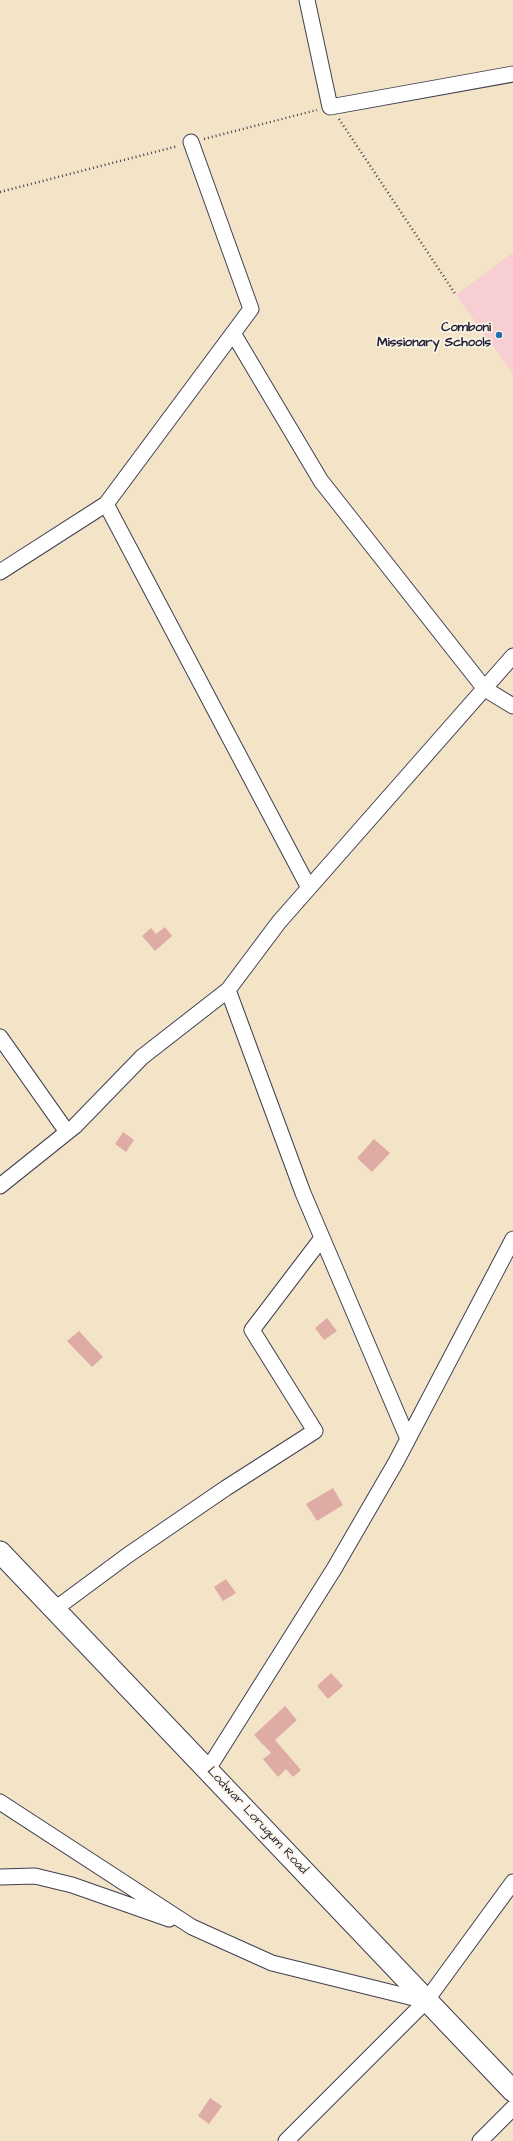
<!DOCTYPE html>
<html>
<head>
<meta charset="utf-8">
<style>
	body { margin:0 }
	canvas { display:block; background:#f3e4c7 }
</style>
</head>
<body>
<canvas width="513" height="2141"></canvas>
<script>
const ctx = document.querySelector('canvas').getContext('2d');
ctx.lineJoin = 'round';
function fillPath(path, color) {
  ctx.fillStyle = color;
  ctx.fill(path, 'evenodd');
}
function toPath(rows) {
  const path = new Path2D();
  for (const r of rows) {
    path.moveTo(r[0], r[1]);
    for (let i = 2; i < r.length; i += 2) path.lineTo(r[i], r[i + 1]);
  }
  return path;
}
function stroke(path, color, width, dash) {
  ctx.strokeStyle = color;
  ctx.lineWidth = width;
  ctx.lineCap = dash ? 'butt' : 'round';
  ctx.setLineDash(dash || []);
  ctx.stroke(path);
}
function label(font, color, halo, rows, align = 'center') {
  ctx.font = font + ' "Architects Daughter",sans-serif';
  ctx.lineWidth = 3.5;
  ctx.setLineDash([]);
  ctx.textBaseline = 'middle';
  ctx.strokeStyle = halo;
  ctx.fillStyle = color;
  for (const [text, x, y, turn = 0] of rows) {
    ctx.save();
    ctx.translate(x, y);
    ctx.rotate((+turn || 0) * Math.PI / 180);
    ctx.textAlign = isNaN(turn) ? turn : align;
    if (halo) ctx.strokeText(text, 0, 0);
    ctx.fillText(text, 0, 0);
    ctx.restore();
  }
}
fillPath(toPath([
	[513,252,513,374,456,295]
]), '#f7cfd3');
fillPath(toPath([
	[165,927,172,936,155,951,142,936,151,928,156,934],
	[123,1132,134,1140,126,1152,115,1144],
	[374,1139,390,1153,372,1172,357,1158],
	[327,1318,337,1331,324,1340,315,1328],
	[79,1331,103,1357,92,1367,67,1341],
	[333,1488,343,1505,317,1521,306,1504],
	[226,1579,236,1593,223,1601,214,1587],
	[331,1673,343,1686,328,1699,317,1686],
	[285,1706,297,1720,275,1740,301,1770,293,1777,286,1769,278,1777,263,1759,271,1753,254,1735],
	[210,2098,222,2106,209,2124,198,2116]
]), '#dfaba5');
const street = toPath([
	[307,0,330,107,513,74],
	[233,333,321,481,485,689,513,706],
	[106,504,251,309,191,142],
	[0,572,106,504,309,888],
	[0,1037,67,1132],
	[0,1186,75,1126,142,1057,228,990],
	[408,1439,303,1193,228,990,279,922,513,656],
	[55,1609,128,1555,226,1488,315,1431,252,1330,322,1238],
	[208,1769,334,1569,396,1462,513,1239],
	[0,1802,192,1927,272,1963,426,2001],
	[0,1877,35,1876,72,1885,169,1919],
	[286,2141,426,2001,513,1882],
	[480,2141,513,2108]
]);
const secondary = toPath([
	[0,1552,513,2091]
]);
stroke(street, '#413f50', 17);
stroke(secondary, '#413f50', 23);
stroke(toPath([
	[339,119,456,295],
	[204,139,317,110],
	[0,192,178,146]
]), '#413f50', 2.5, [1, 3]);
stroke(street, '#fff', 15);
stroke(secondary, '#fff', 21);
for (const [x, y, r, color] of [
	[499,335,4,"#1f6fb2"]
]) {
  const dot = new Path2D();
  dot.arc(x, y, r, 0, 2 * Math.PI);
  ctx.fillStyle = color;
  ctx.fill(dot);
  stroke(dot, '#fcf5e5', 1.5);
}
label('bold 13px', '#22223b', '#fcf5e5', [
	["Comboni",491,328],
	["Missionary Schools",491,343]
], 'right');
label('13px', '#22223b', '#fcf5e5', [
	["Lodwar Lorugum Road",257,1821,47]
]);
</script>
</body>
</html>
